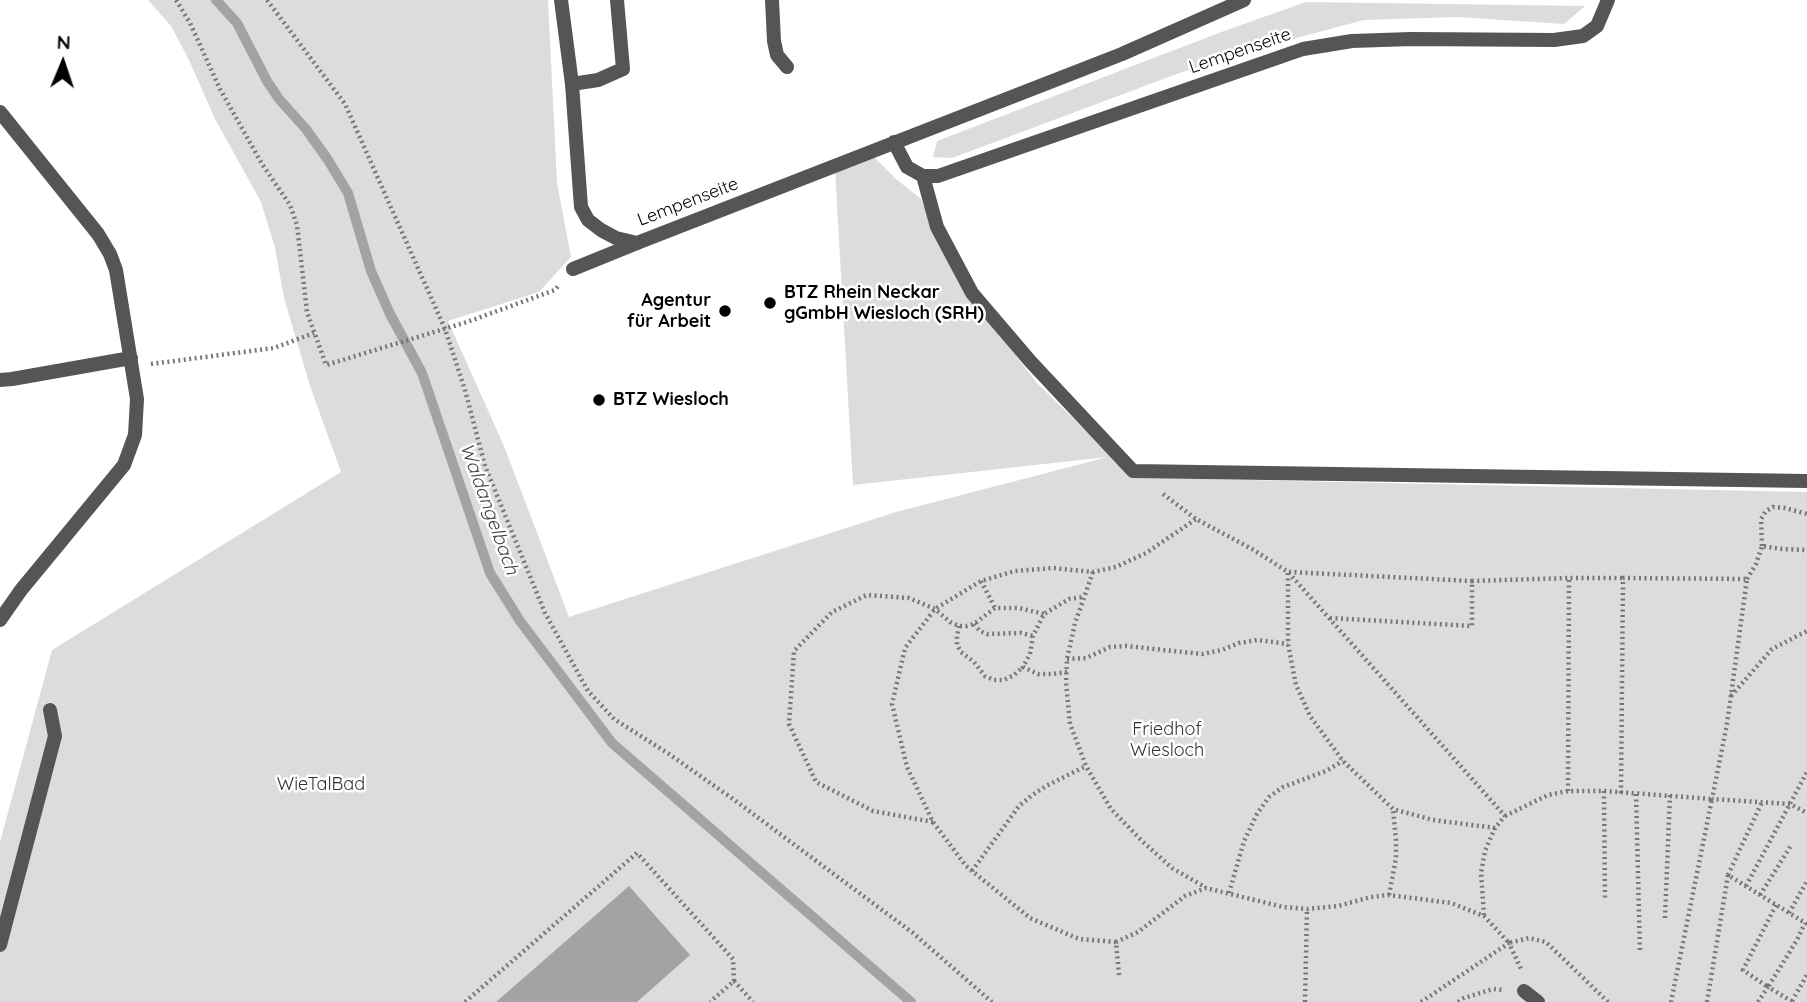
<!DOCTYPE html>
<html>
<head>
<meta charset="utf-8">
<style>
	body { margin:0 }
	#map { position:relative; width:1807px; height:1002px; overflow:hidden; background:#fff; font-family:Quicksand,sans-serif }
	canvas { display:block }
	.north { position:absolute; left:28px; top:28px; width:70px; height:70px; -webkit-text-stroke:5px #fff; paint-order:stroke; rotate:2deg; font-size:19px; font-weight:700; line-height:28px; text-align:center; color:#000 }
	.north::after { content:''; display:block; margin:auto; width:24px; height:32px; background:#000; clip-path:polygon(50% 0,100% 100%,50% 72%,0 100%) }
</style>
</head>
<body>
<div id="map">
<canvas width="1807" height="1002"></canvas>
<div class="north">N</div>
</div>
<script>
const ctx = document.querySelector('canvas').getContext('2d');
ctx.lineJoin = 'round';
function fillPath(path, color) {
  ctx.fillStyle = color;
  ctx.fill(path, 'evenodd');
}
function toPath(rows) {
  const path = new Path2D();
  for (const r of rows) {
    path.moveTo(r[0], r[1]);
    for (let i = 2; i < r.length; i += 2) path.lineTo(r[i], r[i + 1]);
  }
  return path;
}
function stroke(path, color, width, dash) {
  ctx.strokeStyle = color;
  ctx.lineWidth = width;
  ctx.lineCap = dash ? 'butt' : 'round';
  ctx.setLineDash(dash || []);
  ctx.stroke(path);
}
function label(font, color, halo, rows, align = 'center') {
  ctx.font = font + ' Quicksand,sans-serif';
  ctx.lineWidth = 5;
  ctx.setLineDash([]);
  ctx.textBaseline = 'middle';
  ctx.strokeStyle = halo;
  ctx.fillStyle = color;
  for (const [text, x, y, turn = 0] of rows) {
    ctx.save();
    ctx.translate(x, y);
    ctx.rotate((+turn || 0) * Math.PI / 180);
    ctx.textAlign = isNaN(turn) ? turn : align;
    if (halo) ctx.strokeText(text, 0, 0);
    ctx.fillText(text, 0, 0);
    ctx.restore();
  }
}
fillPath(toPath([
	[148,0,548,0,557,183,571,257,539,292,448,321,504,446,569,617,896,512,1108,457,853,485,835,169,871,154,896,179,921,199,942,246,973,300,1036,382,1091,436,1115,455,1151,478,1807,492,1807,1002,0,1002,0,842,52,650,341,472,310,386,284,298,275,248,261,202,215,119,189,60,171,26],
	[1306,2,1585,6,1564,24,1457,17,1364,20,1270,45,1182,72,952,158,933,157,937,141,1224,31]
]), '#dcdcdc');
fillPath(toPath([
	[629,886,690,955,637,1002,496,1002]
]), '#a3a3a3');
stroke(toPath([
	[216,0,237,23,267,81,279,99,306,129,328,160,348,193,371,271,390,314,422,373,490,573,520,621,612,743,911,1002]
]), '#a3a3a3', 10);
stroke(toPath([
	[176,0,190,23,220,89,262,164,290,205,297,225,307,312,326,365,467,322,555,290,559,285],
	[267,0,345,104,445,329,465,390,485,466,545,613,588,691,614,719,669,754,733,799,913,933,992,1002],
	[151,364,274,348,314,333],
	[1163,494,1196,519,1252,549,1288,572,1505,816,1495,828,1485,851,1481,873,1484,916],
	[1762,546,1761,519,1766,511,1773,507,1785,508,1807,514],
	[1093,572,1075,623,1067,659,1066,683,1070,724,1086,766,1111,809,1142,841,1172,868,1205,887],
	[1289,572,1472,581],
	[1288,573,1288,644,1296,685,1310,716,1343,761,1393,809,1433,820,1495,828],
	[1747,579,1756,564,1762,546,1782,549,1807,550],
	[981,581,995,608],
	[1330,618,1472,626,1472,581,1569,578],
	[974,624,980,631,987,634,1021,633,1033,636],
	[959,626,957,636,957,645,961,652,974,662,985,676,994,680,1004,680,1014,675,1023,667],
	[1067,659,1086,658,1110,647,1126,646,1202,654,1222,650,1239,643,1257,640,1288,644],
	[1067,672,1053,674,1038,674,1023,667,1030,654,1033,636,1044,614,1069,599,1083,597],
	[1731,696,1772,649,1807,631],
	[1568,791,1569,578,1623,578],
	[1604,791,1605,898],
	[1621,793,1623,578,1747,579,1727,724,1712,799,1790,804,1807,813],
	[1636,794,1640,952],
	[1505,816,1548,795,1568,791,1604,791,1712,799,1671,1002],
	[933,822,873,811,816,782,789,724,794,651,832,612,867,595,909,598,935,609,950,622,959,626,967,626,974,624,995,608,1019,608,1044,614],
	[972,871,1019,806,1031,796,1046,786,1086,766],
	[1728,875,1762,802],
	[1746,886,1807,772],
	[1229,893,1244,841,1257,814,1269,797,1283,787,1326,771,1343,761],
	[1389,895,1396,858,1396,840,1393,809],
	[1760,895,1792,844],
	[1776,905,1743,970,1768,987,1797,940,1805,923],
	[1789,913,1807,881],
	[1665,918,1670,795],
	[1116,942,1079,939,1030,918,966,866,933,822,907,767,892,704,905,648,935,609,981,581,1015,571,1053,568,1093,572,1116,567,1146,553,1196,519],
	[1119,975,1116,942,1138,932,1185,896,1206,888,1283,907,1307,909,1338,906,1371,897,1389,895,1451,903,1484,916,1509,943,1529,938,1546,942,1608,1002],
	[734,981,753,1002],
	[1792,1001,1807,975],
	[465,1002,637,853,733,959,734,981,710,1002],
	[1305,1002,1307,909],
	[1421,1002,1509,943,1521,969],
	[1458,1002,1464,998,1493,989,1503,990],
	[1707,1002,1728,875,1807,924],
	[1758,1002,1768,987,1793,1002]
]), '#777', 4.5, [2, 3.5]);
stroke(toPath([
	[772,0,774,41,777,55,787,67],
	[572,84,598,80,623,69,617,0],
	[923,176,937,227,972,293,1030,361,1133,471,1807,481],
	[573,269,637,243],
	[0,945,55,736,50,710],
	[1524,991,1538,1002]
]), '#555', 14);
stroke(toPath([
	[561,0,572,84,581,207,588,220,601,230,616,238,637,243,1122,54,1244,0],
	[0,112,98,234,110,254,116,270,137,399,135,435,124,465,21,590,0,620],
	[894,142,907,167,923,176,938,176,1303,49,1352,41,1411,39,1554,40,1583,36,1597,26,1608,0],
	[0,380,12,379,131,358]
]), '#555', 14);
for (const [x, y, r, color] of [
	[770,303,7,"#000"],
	[725,311,7,"#000"],
	[599,400,7,"#000"]
]) {
  const dot = new Path2D();
  dot.arc(x, y, r, 0, 2 * Math.PI);
  ctx.fillStyle = color;
  ctx.fill(dot);
  stroke(dot, '#fff', 2.5);
}
label('18px', '#000', '#fff', [
	["Lempenseite",1240,51,-19],
	["Lempenseite",688,202,-21]
]);
label('bold 18px', '#000', '#fff', [
	["BTZ Rhein Neckar",784,293],
	["gGmbH Wiesloch (SRH)",784,314],
	["Agentur",711,301,"right"],
	["für Arbeit",711,322,"right"],
	["BTZ Wiesloch",613,400]
], 'left');
label('18px', '#333', '#fff', [
	["Friedhof",1167,730],
	["Wiesloch",1167,751],
	["WieTalBad",321,785]
]);
label('italic 19px', '#444', '#fff', [
	["Waldangelbach",489,509,70]
]);
</script>
</body>
</html>
